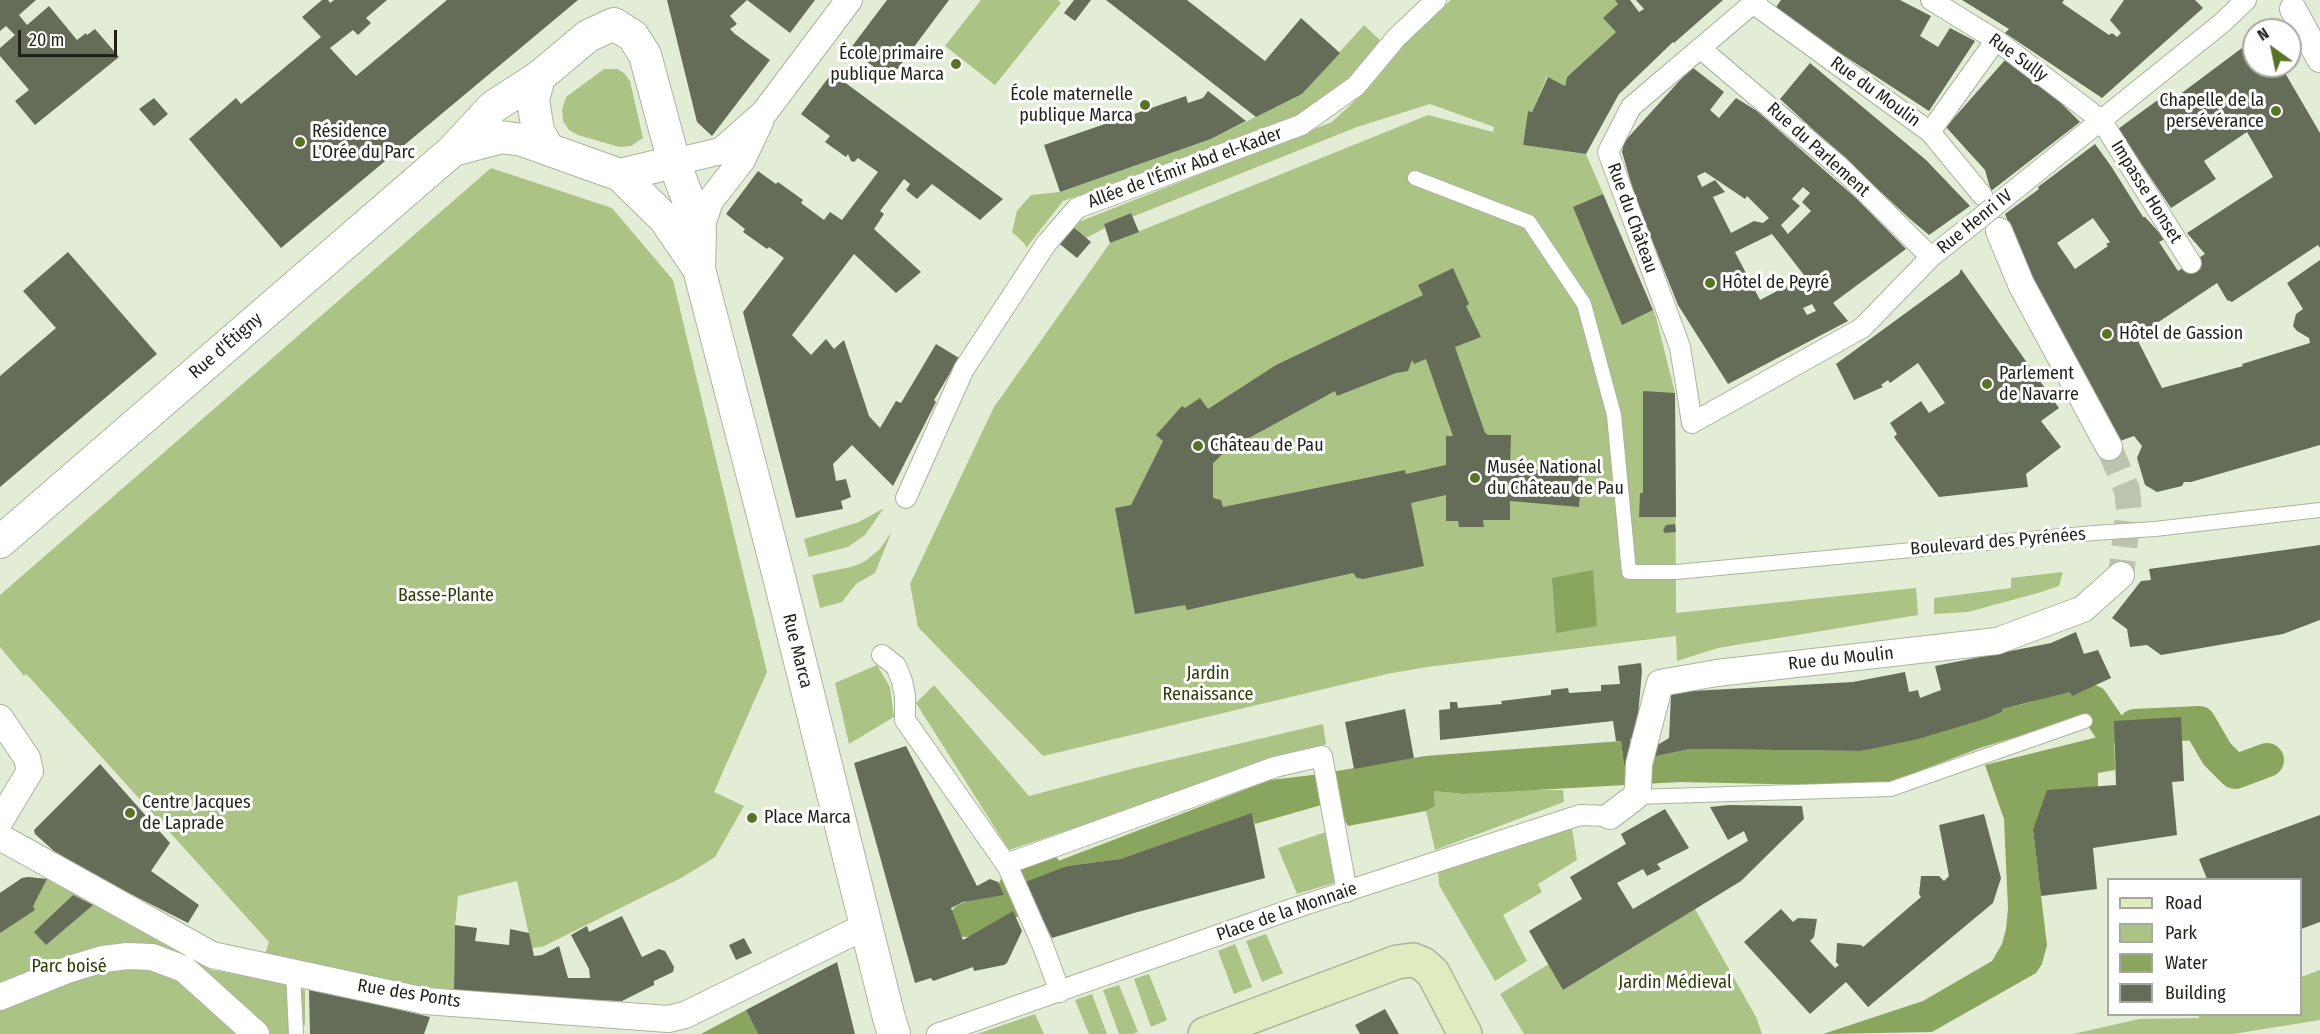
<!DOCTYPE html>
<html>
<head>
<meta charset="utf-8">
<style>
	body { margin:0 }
	#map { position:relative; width:2320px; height:1034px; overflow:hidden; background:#e3edd6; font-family:"Fira Sans Condensed",sans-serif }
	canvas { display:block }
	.legend { position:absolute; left:2107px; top:878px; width:195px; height:138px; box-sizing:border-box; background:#fff; border:2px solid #a5a7a3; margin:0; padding:8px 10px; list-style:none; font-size:18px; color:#1e2219 }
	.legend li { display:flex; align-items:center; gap:12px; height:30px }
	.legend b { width:30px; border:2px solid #a5a7a3 }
	.north { position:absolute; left:2242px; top:18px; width:60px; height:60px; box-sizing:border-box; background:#fff; border:2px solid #a5a7a3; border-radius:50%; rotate:327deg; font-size:16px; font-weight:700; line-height:24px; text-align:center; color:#1e2219 }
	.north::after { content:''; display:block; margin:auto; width:21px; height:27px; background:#597326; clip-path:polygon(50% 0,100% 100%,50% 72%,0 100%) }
	.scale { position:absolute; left:18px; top:30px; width:99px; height:27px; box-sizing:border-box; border:3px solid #1e2219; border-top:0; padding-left:8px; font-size:18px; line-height:21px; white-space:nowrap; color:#1e2219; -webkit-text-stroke:4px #fff; paint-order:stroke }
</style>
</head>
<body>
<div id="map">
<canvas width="2320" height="1034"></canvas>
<ul class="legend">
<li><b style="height:8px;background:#dfecbf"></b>Road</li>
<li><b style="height:16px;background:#abc486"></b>Park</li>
<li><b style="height:16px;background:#8aa55d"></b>Water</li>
<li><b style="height:16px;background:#656d59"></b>Building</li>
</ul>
<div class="north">N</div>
<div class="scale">20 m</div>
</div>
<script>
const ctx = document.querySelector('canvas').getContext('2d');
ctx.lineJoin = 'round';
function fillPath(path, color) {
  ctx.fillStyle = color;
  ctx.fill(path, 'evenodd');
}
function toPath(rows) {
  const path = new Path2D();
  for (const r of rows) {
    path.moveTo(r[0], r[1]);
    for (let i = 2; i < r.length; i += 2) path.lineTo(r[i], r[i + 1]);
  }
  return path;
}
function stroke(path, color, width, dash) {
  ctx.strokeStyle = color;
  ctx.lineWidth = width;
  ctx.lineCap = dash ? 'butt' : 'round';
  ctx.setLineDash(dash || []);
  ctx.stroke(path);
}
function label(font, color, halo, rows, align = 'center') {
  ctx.font = font + ' "Fira Sans Condensed",sans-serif';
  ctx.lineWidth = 6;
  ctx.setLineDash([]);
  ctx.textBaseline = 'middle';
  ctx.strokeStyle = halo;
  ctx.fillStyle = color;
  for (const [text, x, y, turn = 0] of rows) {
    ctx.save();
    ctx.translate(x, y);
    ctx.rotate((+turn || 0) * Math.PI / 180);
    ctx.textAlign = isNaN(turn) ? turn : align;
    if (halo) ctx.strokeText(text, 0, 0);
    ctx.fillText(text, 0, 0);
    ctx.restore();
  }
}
fillPath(toPath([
	[981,0,1058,0,1061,3,995,85,945,46],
	[1451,0,1615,0,1618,4,1604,18,1616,32,1567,77,1565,86,1547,77,1532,112,1528,111,1523,145,1586,154,1656,317,1675,393,1676,613,1916,588,1918,615,1718,648,1677,661,1676,636,1427,667,1387,674,1043,756,918,627,910,584,994,407,1110,243,1428,115,1493,132,1494,127,1430,104,1357,127,1132,217,1131,213,1104,224,1105,228,1086,238,1071,225,1332,122,1361,95,1405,41],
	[1364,25,1384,44,1360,72,1284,124,1063,201,1026,248,1025,244,1012,232,1017,211,1031,195,1060,192,1211,139,1302,94],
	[604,69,617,69,624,73,630,81,643,138,631,146,619,147,578,135,569,130,563,121,562,110,566,97],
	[491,168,612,208,673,280,767,672,714,792,744,806,715,857,683,877,542,947,532,948,517,881,458,896,455,926,454,990,413,985,412,987,264,957,269,942,31,679,26,674,24,676,0,647,0,595],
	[884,508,865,535,848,547,809,557,804,539,859,522],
	[892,531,875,573,856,584,842,602,820,608,812,575,851,567,864,562,880,549],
	[2063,572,2059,586,2038,593,1968,612,1934,614,1934,598,2011,588,2011,578],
	[877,665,890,687,894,717,849,744,835,683],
	[934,685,1029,796,1135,768,1323,724,1326,744,1009,850,916,703],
	[1518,790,1563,790,1564,802,1435,850,1426,811,1435,806,1434,791,1463,794],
	[1572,828,1577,860,1538,884,1542,892,1503,915,1527,961,1495,981,1439,885,1438,871],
	[1329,831,1340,881,1297,894,1278,848],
	[28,877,47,879,211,970,254,977,305,990,305,1025,301,1025,301,1034,0,1034,0,893,22,878],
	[1695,909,1756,1017,1762,1034,1524,1034,1500,994,1549,964,1563,990],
	[1266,934,1283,973,1262,982,1246,941],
	[1235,944,1252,987,1234,994,1218,951],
	[2320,970,2320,1020,2233,1034,2073,1034,2139,1019,2199,1018,2199,1014,2300,1014,2301,977],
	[1149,974,1167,1020,1151,1027,1134,979],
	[1119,985,1138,1032,1133,1034,1119,1034,1103,990],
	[1092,994,1107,1034,1089,1034,1075,1000],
	[1035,1014,1044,1034,977,1034]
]), '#abc486');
fillPath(toPath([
	[1593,570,1597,626,1556,633,1552,578],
	[2068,693,2070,697,2086,696,2088,713,2072,715,2068,721,1980,748,1919,771,1915,776,1883,784,1818,785,1680,782,1463,794,1434,791,1435,806,1426,811,1348,826,1339,811,1331,772,1425,756,1621,741,1624,765,1632,765,1652,757,1690,749,1861,751,1988,718,2002,712,2002,709],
	[2114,733,2115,770,2098,773,2098,787,2033,830,2047,945,2042,964,2036,973,1932,1032,1823,1034,1923,1001,1992,961,2002,944,2006,929,2008,909,2004,819,1985,765],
	[1321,774,1325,804,1255,824,1252,814,1120,859,1067,866,1023,883,1019,876,1270,780],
	[746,1010,758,1034,701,1034]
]), '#8aa55d');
stroke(toPath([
	[2043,715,2092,702,2109,727],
	[2135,726,2199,723,2217,754,2235,772,2267,760],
	[966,920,1009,902,1020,878,1045,870]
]), '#8aa55d', 34);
fillPath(toPath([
	[0,0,36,0,19,15,27,25,49,6,77,40,86,33,87,35,95,29,119,57,35,125,15,101,29,90,0,56,0,48,15,35,6,26,0,31],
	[322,0,328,0,330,3,334,0,387,0,366,18,371,23,358,35,353,30,330,48,356,76,447,0,578,0,281,248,189,139,236,98,241,104,321,37,302,17],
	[667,0,815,0,790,33,747,0,730,16,737,24,730,29,735,34,770,60,712,136,697,122],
	[887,0,949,0,890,79,850,49],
	[1074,0,1091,0,1075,21,1064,13],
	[1106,0,1187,0,1265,61,1301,18,1340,53,1302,94,1256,117],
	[1615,0,1630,0,1639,12,1644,9,1636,0,1723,0,1674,43,1673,42,1619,94,1586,154,1523,145,1528,111,1532,112,1548,77,1565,86,1567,77,1616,32,1603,18,1618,4],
	[1781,0,1900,0,1931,16,1920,36,1938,47,1950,28,1975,41,1929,111,1774,10],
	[1962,0,2064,0,2062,3,2109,35,2112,33,2117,37,2121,33,2110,20,2124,0,2195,0,2203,8,2102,98,2005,33,2009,29],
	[2254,39,2254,66,2281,66,2320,133,2320,248,2318,245,2232,302,2227,300,2217,283,2136,337,2162,388,2243,366,2242,364,2310,343,2309,338,2297,331,2293,326,2296,314,2303,309,2287,283,2320,260,2320,445,2191,482,2184,482,2182,486,2157,492,2145,485,2137,458,2142,446,2134,436,2120,441,2032,279,2005,214,2039,189,2038,187,2095,144,2111,166,2143,217,2145,217,2165,239,2159,242,2178,271,2205,254,2187,233,2273,177,2247,132,2204,161,2216,179,2171,208,2118,129,2170,91,2175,98],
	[2093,218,2110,242,2106,244,2108,246,2075,269,2057,243],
	[2005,60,2057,99,2080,122,1991,191,1985,170,1946,127],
	[1810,63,1926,160,1970,206,1929,235,1910,219,1780,99],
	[1692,67,1724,92,1710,110,1719,118,1736,98,1757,111,1857,199,1906,249,1833,303,1848,321,1728,384,1678,305,1636,200,1622,152,1624,142],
	[1705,172,1745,199,1747,196,1769,218,1763,223,1754,221,1731,233,1713,197,1725,192,1715,180,1702,187,1697,176],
	[1803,187,1810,193,1802,202,1811,211,1788,234,1781,225,1800,206,1792,199],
	[1772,234,1811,284,1806,288,1800,279,1760,300,1735,252],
	[1812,304,1816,311,1807,315,1803,308],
	[832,73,1003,199,980,220,932,184,917,199,906,190,910,184,904,179,880,211,884,214,874,229,921,272,896,293,854,254,792,335,811,355,826,339,834,349,844,340,869,416,880,428,896,401,901,403,936,344,959,358,934,400,936,402,893,486,852,445,833,464,836,481,846,479,851,497,841,501,843,509,796,518,743,312,784,258,769,247,767,249,743,232,745,229,726,214,758,171,776,184,778,182,803,200,801,203,824,220,830,212,842,220,878,172,858,158,854,162,851,161,848,154,846,157,825,142,830,136,801,114],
	[1208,91,1246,121,1211,139,1060,192,1044,145,1186,96,1188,103,1203,98],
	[154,98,168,114,154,126,139,109],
	[1603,194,1653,310,1622,325,1573,207],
	[1131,213,1139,232,1110,243,1104,224],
	[1071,225,1091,242,1077,258,1056,241],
	[68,252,157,354,0,487,0,376,56,328,23,291],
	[1453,268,1469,304,1466,306,1481,337,1455,347,1485,433,1487,433,1487,435,1511,435,1510,467,1582,473,1579,507,1510,501,1510,520,1483,520,1484,527,1459,527,1458,521,1446,521,1446,495,1411,503,1424,566,1363,579,1357,578,1353,573,1187,610,1185,605,1135,614,1115,508,1131,505,1163,441,1156,435,1182,406,1185,408,1200,398,1208,409,1276,365,1423,295,1418,285],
	[1426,359,1453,436,1446,436,1446,465,1406,474,1405,470,1223,507,1221,500,1213,498,1213,463,1227,450,1335,391,1337,396,1396,373,1408,371,1412,360,1414,364],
	[1961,269,2059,408,2041,421,2061,447,2026,474,2028,487,1939,497,1894,437,1897,434,1890,423,1921,401,1929,413,1945,403,1918,363,1890,383,1888,380,1881,385,1883,387,1854,400,1836,364,1959,274],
	[1643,391,1675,393,1676,517,1639,517,1640,493,1643,493],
	[1675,524,1676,532,1665,533,1663,530,1666,525],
	[2320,545,2320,620,2283,634,2161,655,2147,645,2130,647,2127,629,2112,618,2141,581,2151,580,2149,569],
	[2076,632,2084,654,2098,650,2111,678,2072,696,2070,692,2002,709,2002,712,1988,718,1918,739,1861,751,1690,749,1652,757,1654,747,1669,738,1671,696,1674,692,1853,682,1905,672,1909,692,1918,690,1920,698,1941,690,1935,666,2051,643],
	[1641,663,1642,671,1636,738,1630,739,1632,765,1624,765,1621,741,1616,741,1613,721,1440,740,1439,710,1450,709,1450,702,1457,702,1458,708,1502,704,1501,701,1551,695,1551,690,1568,688,1569,693,1601,691,1601,685,1620,684,1618,666],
	[1405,709,1414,758,1354,769,1345,722],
	[2181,717,2184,781,2172,782,2177,835,2093,848,2097,889,2041,896,2033,830,2047,790,2116,785,2114,721],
	[906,746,977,886,990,879,998,882,1004,895,963,902,951,908,963,940,1013,911,1022,931,1007,963,1004,965,974,971,973,967,933,981,931,978,915,983,854,763],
	[100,764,170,843,151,871,199,905,188,923,87,872,55,852,35,834,34,830],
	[1729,805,1802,806,1804,819,1741,881,1563,990,1529,931,1582,899,1570,877,1626,844,1621,834,1665,809,1689,848,1657,864,1661,869,1647,876,1643,869,1617,883,1633,909,1748,841,1744,831,1728,840,1710,807],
	[1252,813,1265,878,1134,913,1052,938,1023,883,1067,866,1120,859],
	[1984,814,2001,878,1993,903,1868,1007,1846,982,1810,1014,1744,942,1781,909,1793,922,1798,918,1817,919,1814,937,1810,941,1835,968,1839,965,1836,962,1837,943,1861,945,1863,947,1921,897,1919,894,1921,876,1939,876,1944,881,1949,876,1939,825],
	[2320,815,2320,922,2301,929,2301,879,2207,879,2199,859],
	[28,877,47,879,33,906,35,910,0,933,0,893,22,878],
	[73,895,93,905,46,945,34,932],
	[622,916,642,957,659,949,665,951,674,967,673,972,654,981,654,985,622,1001,544,999,454,990,455,925,477,928,475,941,509,945,510,929,529,933,534,956,542,955,559,946,568,978,590,978,589,969,571,935,587,926,589,932],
	[744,938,752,953,736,960,729,945],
	[837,962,855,1034,758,1034,746,1010],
	[309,990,371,1003,430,1017,424,1034,310,1034],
	[1385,1009,1399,1034,1360,1034,1355,1025]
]), '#656d59');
stroke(toPath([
	[2109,447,2127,490,2129,509,2121,575]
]), '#bcc4b0', 26, [26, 13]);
const service = toPath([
	[1415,178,1529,222,1584,304,1614,415,1629,572,1676,572,2094,533],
	[2155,529,2320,510],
	[1635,797,1891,789,2085,721],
	[293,972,296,1034]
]);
const pedestrian = toPath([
	[1757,0,1631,107,1608,152,1680,347,1692,423,1862,328,1931,257,1979,219],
	[1931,0,1996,40,2101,120,2191,263],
	[1754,4,1930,132,1982,195],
	[1700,48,1840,167,1931,257],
	[1930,132,1996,40],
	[1997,204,2222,23,2246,0],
	[906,498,964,369,1046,244,1077,208,1301,125,1356,86,1396,38,1436,0],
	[882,655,896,666,902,681,905,696,905,720,1008,867,1043,946,1060,992],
	[1006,864,1275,767,1322,756,1347,892],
	[937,1034,1298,907,1580,815,1610,816]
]);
const minor = toPath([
	[2293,9,2320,59],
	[674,162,721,151,764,113,849,0],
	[700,231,710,201,742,160,760,122],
	[1999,231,2021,284,2109,447],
	[0,718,27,758,30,771,0,821],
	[1610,816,1635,797,1638,790,1639,764,1660,683,1717,673,1997,641,2083,609,2121,575],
	[0,837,212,955,425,1001,668,1019,685,1015,866,926],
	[0,997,70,969,103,959,128,956,152,957,184,969,256,1034]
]);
const tertiary = toPath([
	[614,24,633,36,645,55,674,162,700,231,699,269,777,569,889,1018,894,1034],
	[539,77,533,100,538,131,547,147],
	[453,150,501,137,522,140,620,175,674,162],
	[620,175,664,218,699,269],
	[0,542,452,151,493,107,539,77,588,36,614,24]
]);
const secondary = toPath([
	[1205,1034,1397,962,1413,960,1423,964,1433,973,1465,1034]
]);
stroke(service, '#aab49d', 16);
stroke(pedestrian, '#aab49d', 22);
stroke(minor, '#aab49d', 28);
stroke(tertiary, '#aab49d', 34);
stroke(secondary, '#aab49d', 36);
stroke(service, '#fff', 14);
stroke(pedestrian, '#fff', 20);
stroke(minor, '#fff', 26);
stroke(tertiary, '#fff', 32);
stroke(secondary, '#dfecbf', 33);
const serviceBridge = toPath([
	[2094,533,2155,529]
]);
const pedestrianBridge = toPath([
	[1979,219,1997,204]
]);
stroke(serviceBridge, '#aab49d', 16, []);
stroke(pedestrianBridge, '#aab49d', 22, []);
stroke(serviceBridge, '#fff', 14);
stroke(pedestrianBridge, '#fff', 20);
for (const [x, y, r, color] of [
	[956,64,6,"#597326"],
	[1145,105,6,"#597326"],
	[2276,111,6,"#597326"],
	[300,142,6,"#597326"],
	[1710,283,6,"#597326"],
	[2107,334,6,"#597326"],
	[1987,384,6,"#597326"],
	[1198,446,6,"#597326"],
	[1475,478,6,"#597326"],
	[130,813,6,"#597326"],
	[752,818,6,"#597326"]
]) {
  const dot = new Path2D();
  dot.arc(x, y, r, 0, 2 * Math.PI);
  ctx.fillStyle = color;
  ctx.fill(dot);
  stroke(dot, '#fff', 2);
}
label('18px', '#1e2219', '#fff', [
	["École primaire",944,54,"right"],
	["publique Marca",944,75,"right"],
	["École maternelle",1133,95,"right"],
	["publique Marca",1133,116,"right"],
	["Chapelle de la",2264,101,"right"],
	["persévérance",2264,122,"right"],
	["Résidence",312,132],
	["L'Orée du Parc",312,153],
	["Hôtel de Peyré",1722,283],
	["Hôtel de Gassion",2119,334],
	["Parlement",1999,374],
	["de Navarre",1999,395],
	["Château de Pau",1210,446],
	["Musée National",1487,468],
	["du Château de Pau",1487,489],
	["Centre Jacques",142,803],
	["de Laprade",142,824],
	["Place Marca",764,818]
], 'left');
label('18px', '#1e2219', '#fff', [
	["Rue Sully",2018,58,36],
	["Rue du Moulin",1875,92,36],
	["Rue du Parlement",1818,150,42],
	["Allée de l'Émir Abd el-Kader",1185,168,-20],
	["Impasse Honset",2146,192,58],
	["Rue du Château",1632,218,70],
	["Rue Henri IV",1975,222,-39],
	["Rue d'Étigny",226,346,-41],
	["Boulevard des Pyrénées",1998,542,-5],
	["Rue Marca",797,651,76],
	["Rue du Moulin",1841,659,-6],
	["Place de la Monnaie",1287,912,-19],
	["Rue des Ponts",409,994,9]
]);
label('18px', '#2d3e07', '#fff', [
	["Basse-Plante",446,596],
	["Jardin",1208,674],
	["Renaissance",1208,695],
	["Parc boisé",69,967],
	["Jardin Médieval",1675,983]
]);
</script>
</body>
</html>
